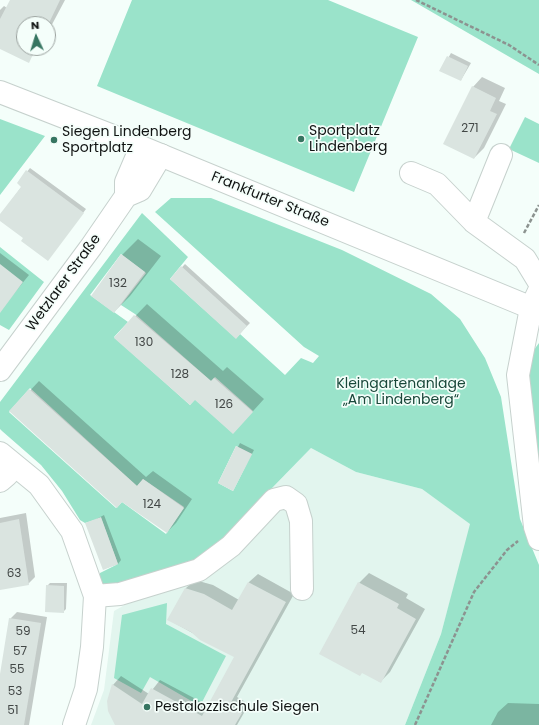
<!DOCTYPE html>
<html>
<head>
<meta charset="utf-8">
<style>
	body { margin:0 }
	#map { position:relative; width:539px; height:725px; overflow:hidden; background:#f4fefa; font-family:Poppins,sans-serif }
	canvas { display:block }
	.north { position:absolute; left:16px; top:16px; width:40px; height:40px; box-sizing:border-box; background:#f4fefa; border:1px solid #99a09d; border-radius:50%; rotate:356deg; font-size:11px; font-weight:700; line-height:16px; text-align:center; color:#101312 }
	.north::after { content:''; display:block; margin:auto; width:14px; height:18px; background:#367561; clip-path:polygon(50% 0,100% 100%,50% 72%,0 100%) }
</style>
</head>
<body>
<div id="map">
<canvas width="539" height="725"></canvas>
<div class="north">N</div>
</div>
<script>
const ctx = document.querySelector('canvas').getContext('2d');
ctx.lineJoin = 'round';
function fillPath(path, color) {
  ctx.fillStyle = color;
  ctx.fill(path, 'evenodd');
}
function toPath(rows) {
  const path = new Path2D();
  for (const r of rows) {
    path.moveTo(r[0], r[1]);
    for (let i = 2; i < r.length; i += 2) path.lineTo(r[i], r[i + 1]);
  }
  return path;
}
function stroke(path, color, width, dash) {
  ctx.strokeStyle = color;
  ctx.lineWidth = width;
  ctx.lineCap = dash ? 'butt' : 'round';
  ctx.setLineDash(dash || []);
  ctx.stroke(path);
}
function label(font, color, halo, rows, align = 'center') {
  ctx.font = font + ' Poppins,sans-serif';
  ctx.lineWidth = 3.5;
  ctx.setLineDash([]);
  ctx.textBaseline = 'middle';
  ctx.strokeStyle = halo;
  ctx.fillStyle = color;
  for (const [text, x, y, turn = 0] of rows) {
    ctx.save();
    ctx.translate(x, y);
    ctx.rotate((+turn || 0) * Math.PI / 180);
    ctx.textAlign = isNaN(turn) ? turn : align;
    if (halo) ctx.strokeText(text, 0, 0);
    ctx.fillText(text, 0, 0);
    ctx.restore();
  }
}
fillPath(toPath([
	[311,448,356,472,422,489,471,524,441,634,405,725,91,725,104,690,114,611,199,563]
]), '#e2f5ee');
fillPath(toPath([
	[132,0,328,0,418,37,354,192,97,86],
	[411,0,539,0,539,74],
	[525,117,539,124,539,163,509,149],
	[0,119,45,136,0,195],
	[171,198,211,198,342,250,431,294,460,319,485,358,501,397,520,519,539,565,539,725,405,725,441,634,470,524,422,489,356,472,311,448,199,563,156,579,104,585,100,580,100,573,118,564,101,518,85,523,80,520,62,491,41,465,2,431,0,429,0,402,142,213,188,257,170,279,236,338,240,334,285,375,301,358,313,363,319,356,304,347,155,212],
	[121,254,146,273,121,305,135,314,211,381,215,377,253,411,233,433,195,399,190,405,114,337,128,322,90,295],
	[30,388,137,486,143,479,184,507,166,534,122,502,116,508,10,413,9,412],
	[236,446,252,454,233,491,218,483],
	[0,247,44,282,9,330,0,325],
	[539,343,539,483,525,362],
	[167,603,166,624,226,656,200,706,150,677,141,693,114,678,122,615]
]), '#9ae3ca');
fillPath(toPath([
	[11,0,65,0,48,32,48,24,24,24,24,48,40,48,27,61,0,48,0,10,4,6,7,8],
	[451,53,471,63,461,80,441,71],
	[482,77,505,88,499,101,506,104,484,148,474,158,473,87],
	[30,168,86,209,51,256,0,220,0,216,22,186,18,183],
	[138,239,161,256,130,296,114,312,122,255],
	[0,253,29,275,4,306,0,304],
	[185,264,250,323,236,337,171,279],
	[147,304,223,371,227,367,264,399,244,421,195,398,115,337],
	[39,381,146,477,153,471,192,499,176,523,167,532,11,411],
	[240,443,254,450,233,490,219,483],
	[26,513,35,577,28,584,0,589,0,518],
	[104,515,121,560,118,564,104,569,87,524],
	[369,573,408,594,406,598,425,609,390,672,380,682,363,672,359,583],
	[258,574,294,594,237,697,249,704,237,725,117,725,113,685,121,676,149,694,160,680,209,706,236,657,169,620,186,588,195,580,213,585,239,600,249,582],
	[50,583,67,583,66,609,63,612,47,586],
	[17,612,47,617,29,725,0,725,0,681,10,619],
	[508,703,539,704,539,725,491,725,498,712]
]), '#0003');
fillPath(toPath([
	[10,0,60,0,48,25,24,24,24,48,36,48,29,63,0,49,0,19],
	[447,56,468,66,461,81,439,71],
	[472,86,496,98,490,111,497,114,474,159,443,144],
	[26,170,84,213,48,261,21,241,23,238,0,221,0,214,21,187,17,183],
	[121,254,145,272,114,313,91,296],
	[0,264,23,282,0,313],
	[181,266,247,326,236,339,170,279],
	[134,315,211,381,214,378,253,412,233,434,195,400,190,405,114,338],
	[29,389,137,486,143,479,184,508,167,533,122,502,117,508,9,411],
	[236,446,252,454,233,491,218,483],
	[101,517,118,564,103,570,85,523],
	[19,519,29,585,0,590,0,523],
	[248,582,286,602,229,706,242,713,235,725,115,725,108,711,107,701,112,684,142,704,151,688,202,716,234,657,200,640,191,632,167,620,185,588,204,594,232,610],
	[358,582,399,604,397,608,416,619,381,683,362,673,360,676,319,654],
	[46,585,64,586,64,613,45,612],
	[9,618,41,623,24,725,0,725,0,674]
]), '#dae4e0');
const minor = toPath([
	[411,173,437,184,474,222,525,259,539,282],
	[126,196,126,182,141,147],
	[474,222,501,155],
	[539,291,531,308,518,375,535,527,539,539],
	[0,370,91,247,126,196,140,190,161,155],
	[0,453,39,485,72,531,95,596,92,647,86,689,74,725],
	[0,481,7,475,10,462],
	[95,596,120,594,199,570,231,546,274,500,286,497,296,504,301,521,302,589]
]);
const major = toPath([
	[0,92,141,147,539,311]
]);
stroke(minor, '#c6d1cd', 24);
stroke(major, '#c6d1cd', 24);
stroke(toPath([
	[416,0,509,45,539,65],
	[524,233,539,205],
	[415,725,474,592,507,550,518,541]
]), '#8c9390', 2.5, [4, 2]);
stroke(minor, '#fff', 22);
stroke(major, '#fff', 22);
for (const [x, y, r, color] of [
	[301,139,4,"#367561"],
	[54,140,4,"#367561"],
	[147,707,4,"#367561"]
]) {
  const dot = new Path2D();
  dot.arc(x, y, r, 0, 2 * Math.PI);
  ctx.fillStyle = color;
  ctx.fill(dot);
  stroke(dot, '#f4fefa', 1.5);
}
label('12px', '#424746', null, [
	["271",470,129],
	["132",118,284],
	["130",144,343],
	["128",180,375],
	["126",224,405],
	["124",152,505],
	["63",14,574],
	["54",358,631],
	["59",23,632],
	["57",20,652],
	["55",17,670],
	["53",15,692],
	["51",13,711]
]);
label('14px', '#101312', '#f4fefa', [
	["Sportplatz",309,131],
	["Lindenberg",309,147],
	["Siegen Lindenberg",62,132],
	["Sportplatz",62,148],
	["Pestalozzischule Siegen",155,707]
], 'left');
label('14px', '#101312', '#f4fefa', [
	["Frankfurter Straße",270,200,22],
	["Wetzlarer Straße",64,283,-54]
]);
label('14px', '#19483a', '#f4fefa', [
	["Kleingartenanlage",401,384],
	["„Am Lindenberg“",401,400]
]);
</script>
</body>
</html>
